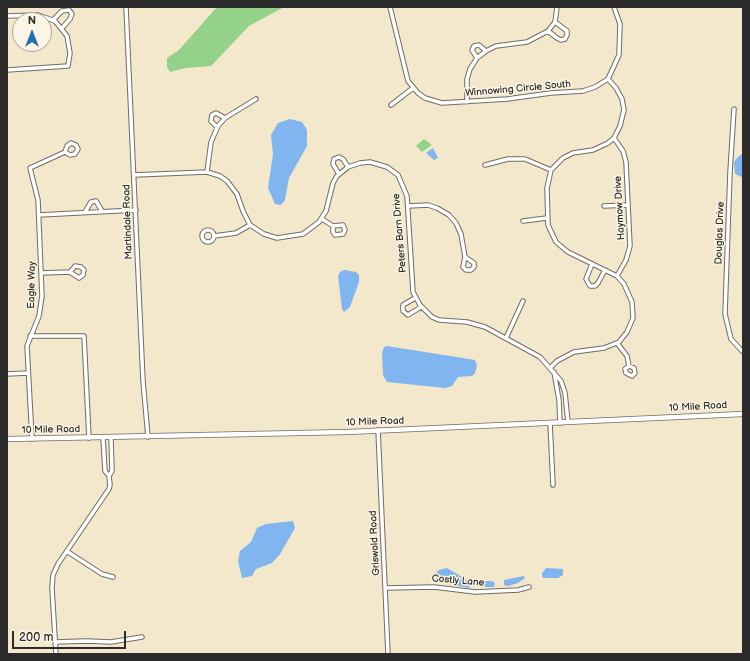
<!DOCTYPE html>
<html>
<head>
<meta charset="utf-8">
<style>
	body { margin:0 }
	#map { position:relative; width:750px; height:661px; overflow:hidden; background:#f3e7cc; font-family:"Balsamiq Sans",sans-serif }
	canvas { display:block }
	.frame { position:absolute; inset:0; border:8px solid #2b2b2b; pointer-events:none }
	.north { position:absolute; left:12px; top:12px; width:40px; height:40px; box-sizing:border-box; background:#fcf5e5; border:1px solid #a8a49b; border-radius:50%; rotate:0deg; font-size:11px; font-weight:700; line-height:16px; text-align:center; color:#2b2b2b }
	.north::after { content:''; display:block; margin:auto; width:14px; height:18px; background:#1f6fb2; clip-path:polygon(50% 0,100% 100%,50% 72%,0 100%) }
	.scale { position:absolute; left:12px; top:631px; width:114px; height:18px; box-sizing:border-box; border:2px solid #2b2b2b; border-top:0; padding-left:5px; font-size:12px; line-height:14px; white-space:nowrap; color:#2b2b2b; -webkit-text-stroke:3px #fcf5e5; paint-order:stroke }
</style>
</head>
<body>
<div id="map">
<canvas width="750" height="661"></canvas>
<div class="frame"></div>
<div class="north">N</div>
<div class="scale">200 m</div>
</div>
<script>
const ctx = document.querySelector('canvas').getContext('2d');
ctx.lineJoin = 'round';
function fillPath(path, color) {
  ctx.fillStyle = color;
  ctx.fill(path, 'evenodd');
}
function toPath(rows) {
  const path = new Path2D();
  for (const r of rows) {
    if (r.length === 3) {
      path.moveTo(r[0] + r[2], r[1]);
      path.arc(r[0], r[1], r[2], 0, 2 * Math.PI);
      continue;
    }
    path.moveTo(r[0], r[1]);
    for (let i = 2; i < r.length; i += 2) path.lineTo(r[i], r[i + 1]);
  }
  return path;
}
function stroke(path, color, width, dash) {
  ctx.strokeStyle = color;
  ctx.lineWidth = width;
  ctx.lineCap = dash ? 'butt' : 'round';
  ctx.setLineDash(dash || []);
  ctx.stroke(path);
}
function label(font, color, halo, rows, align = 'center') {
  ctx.font = font + ' "Balsamiq Sans",sans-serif';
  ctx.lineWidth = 3;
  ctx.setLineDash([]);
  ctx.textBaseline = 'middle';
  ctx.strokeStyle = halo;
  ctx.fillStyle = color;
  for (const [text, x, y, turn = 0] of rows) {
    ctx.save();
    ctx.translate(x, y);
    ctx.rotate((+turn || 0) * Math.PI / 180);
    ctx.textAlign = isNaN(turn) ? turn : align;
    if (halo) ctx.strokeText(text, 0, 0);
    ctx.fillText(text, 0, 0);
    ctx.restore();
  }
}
fillPath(toPath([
	[217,7,288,7,284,7,249,26,211,66,185,68,170,72,167,67,167,58,179,50],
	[424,139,432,145,422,152,416,146]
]), '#93d288');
fillPath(toPath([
	[290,119,302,122,307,130,307,146,289,178,285,200,281,205,275,204,268,188,273,154,271,135,278,123],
	[433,148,438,158,434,160,426,153],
	[743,153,743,176,742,177,735,174,734,162,737,158],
	[344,270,356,272,359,275,359,282,350,307,344,312,342,309,338,276,340,272],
	[387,346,475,360,477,366,475,373,472,376,458,377,452,386,445,388,387,382,383,375,382,353,384,347],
	[293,521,295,528,280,554,272,563,256,569,252,576,242,578,238,561,240,551,251,542,257,528,266,524],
	[447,568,467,580,470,587,469,588,439,582,436,579,436,573,439,570],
	[546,568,563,569,563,575,558,578,544,578,542,577,542,573],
	[524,576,525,578,518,583,508,586,504,585,504,580],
	[481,581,492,581,495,583,494,587,480,587]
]), '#80b5ef');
const minor = toPath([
	[126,7,143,381,148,437],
	[390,7,408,81,418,93,425,98,442,103,507,99,551,93,583,91,595,87,608,79,619,55,620,24,614,7],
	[7,16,38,15,55,21,67,36,70,53,68,66,7,70],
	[53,20,62,11,69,10,72,14,70,19,62,28],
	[548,31,557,38,561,40,565,39,567,35,567,31,555,22],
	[477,58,472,50,474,46,479,45,486,51],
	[467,102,467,79,470,69,477,58,486,51,496,46,527,42,548,31,555,22,557,7],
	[391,105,413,88],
	[734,109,730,172,725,314,731,339,743,352],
	[217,127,211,121,212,115,216,113,225,118],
	[614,138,623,151,626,162,630,246,626,260,617,276],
	[485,165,508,159,525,159,551,170],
	[207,172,211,142,218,126,225,118,256,99],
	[339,174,333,164,334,159,339,157,343,159,348,167],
	[134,175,207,172,220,176,227,181,237,194,243,211,250,225,264,234,277,238,303,234,319,222,326,211,333,183,337,176,348,167,360,163,370,162,387,167,398,175,407,196,413,292,420,305,432,317,439,320,467,322,485,327,540,357,561,381,565,393,568,422],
	[408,206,428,205,437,208,449,215,456,223,461,234,465,257],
	[604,206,628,205],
	[85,212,91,202,96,201,102,211],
	[39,215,136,210],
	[322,219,333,226,343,225,345,230,343,234,335,235,333,232,333,226],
	[523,221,547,218],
	[208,236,6],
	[214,236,236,233,250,225],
	[465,257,474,263,474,267,471,270,466,270,463,267,465,257],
	[592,264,586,279,590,286,595,286,598,283,605,270],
	[41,273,70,272,75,266,81,267,84,270,83,275,79,278,70,272],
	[415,298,403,305,403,311,408,315,421,307],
	[30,336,84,336,89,438],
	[506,338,523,301],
	[617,343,627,356,629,366,625,369,626,373,632,376,635,373,634,368,629,366],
	[550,368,557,361,574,352,604,348,619,342,627,332,633,318,632,302,624,284,617,276,568,252,556,242,548,225,547,188,551,170,563,158,573,153,593,150,608,143,614,138,620,126,624,110,622,99,616,88,608,79],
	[554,372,559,400,560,423],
	[7,374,28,373],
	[550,423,553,485],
	[378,430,388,654],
	[32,439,27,346,39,316,42,296,38,200,30,168,65,152,70,155,75,154,78,149,76,145,71,143,67,146,65,152],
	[109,476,112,471,111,438],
	[68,552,102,574,113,577],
	[385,588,434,587,475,592,518,590,529,587],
	[55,642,86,641,111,642,142,637],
	[56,654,52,588,53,575,58,564,109,489,110,485,109,476,105,471,103,438]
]);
const major = toPath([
	[7,439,348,432,743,414]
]);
stroke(minor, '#716d63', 5.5);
stroke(major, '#716d63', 6);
stroke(minor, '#fff', 3.5);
stroke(major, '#fff', 4.5);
label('10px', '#2b2b2b', '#fcf5e5', [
	["Winnowing Circle South",518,89,-5],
	["Haymow Drive",620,208,-93],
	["Martindale Road",128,222,-92],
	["Peters Barn Drive",400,233,-95],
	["Douglas Drive",720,233,-88],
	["Eagle Way",32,285,-89],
	["10 Mile Road",698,407,-3],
	["10 Mile Road",375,422,-2],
	["10 Mile Road",51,430,-1],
	["Griswold Road",375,543,-93],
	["Costly Lane",458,581,5]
]);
</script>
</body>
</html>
